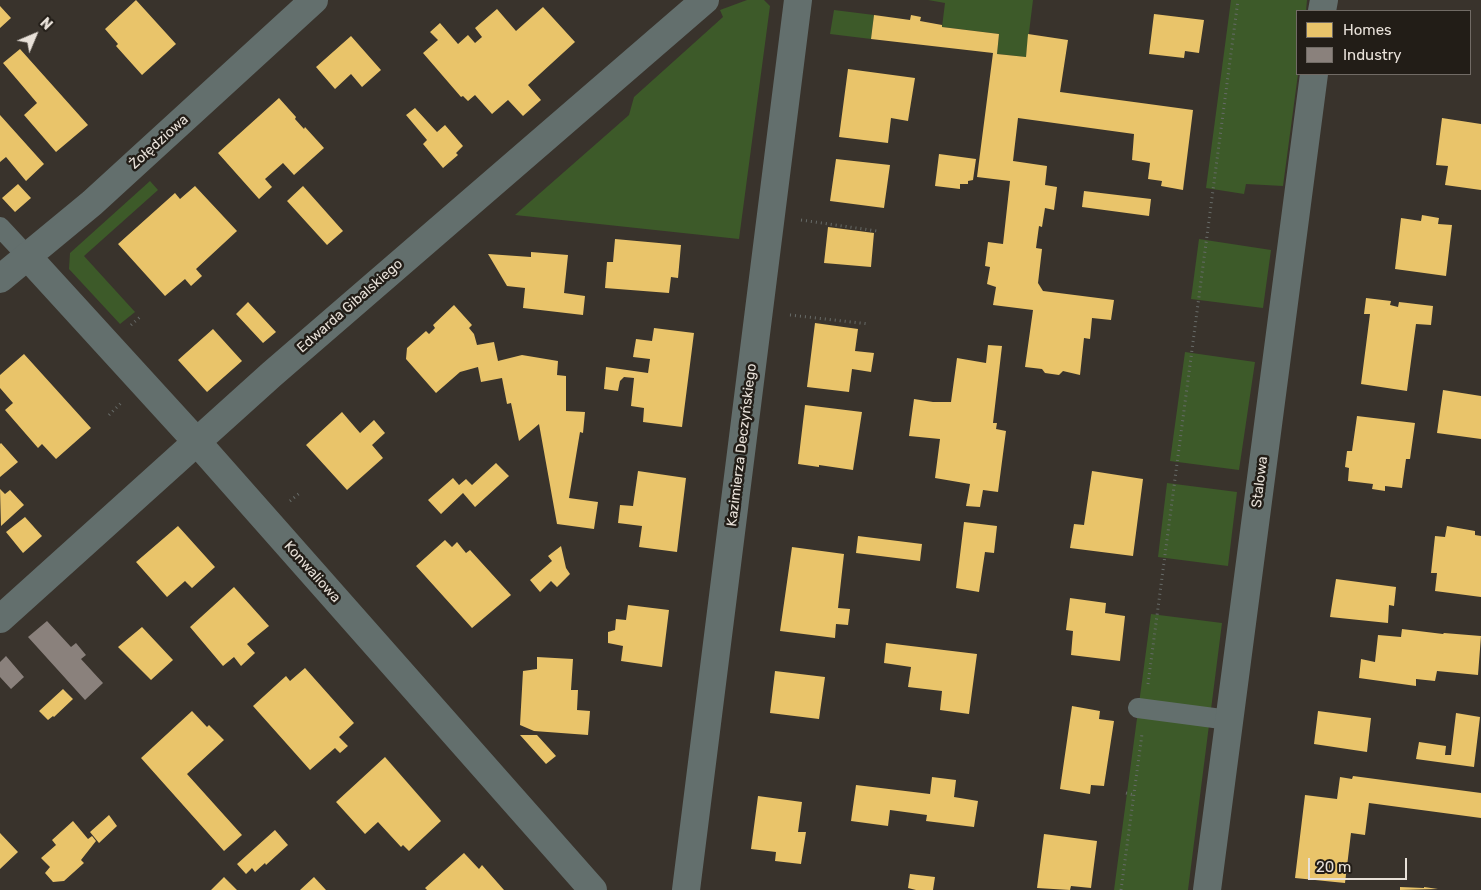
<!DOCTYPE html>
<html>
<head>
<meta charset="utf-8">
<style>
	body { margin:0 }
	#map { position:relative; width:1481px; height:890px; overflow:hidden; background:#39332c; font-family:Rubik,sans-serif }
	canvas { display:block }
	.legend { position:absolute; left:1296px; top:10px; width:175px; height:65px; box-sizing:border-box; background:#221d17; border:1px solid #716b65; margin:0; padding:6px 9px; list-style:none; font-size:15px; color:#e8e1d9 }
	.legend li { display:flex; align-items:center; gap:10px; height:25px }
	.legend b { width:25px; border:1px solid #716b65 }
	.north { position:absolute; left:10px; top:10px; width:50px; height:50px; -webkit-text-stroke:4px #221d17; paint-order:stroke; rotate:45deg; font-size:14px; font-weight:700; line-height:20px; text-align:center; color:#e8e1d9 }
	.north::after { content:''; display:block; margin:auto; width:18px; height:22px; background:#e8e1d9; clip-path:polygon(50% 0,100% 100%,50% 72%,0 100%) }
	.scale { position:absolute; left:1308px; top:858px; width:99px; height:22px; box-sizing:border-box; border:2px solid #e8e1d9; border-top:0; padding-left:6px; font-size:15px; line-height:18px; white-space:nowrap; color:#e8e1d9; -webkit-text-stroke:4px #221d17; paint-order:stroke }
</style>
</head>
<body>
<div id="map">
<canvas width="1481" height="890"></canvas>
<ul class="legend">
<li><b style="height:14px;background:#e9c46a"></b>Homes</li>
<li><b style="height:14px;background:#8a817c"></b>Industry</li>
</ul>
<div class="north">N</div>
<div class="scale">20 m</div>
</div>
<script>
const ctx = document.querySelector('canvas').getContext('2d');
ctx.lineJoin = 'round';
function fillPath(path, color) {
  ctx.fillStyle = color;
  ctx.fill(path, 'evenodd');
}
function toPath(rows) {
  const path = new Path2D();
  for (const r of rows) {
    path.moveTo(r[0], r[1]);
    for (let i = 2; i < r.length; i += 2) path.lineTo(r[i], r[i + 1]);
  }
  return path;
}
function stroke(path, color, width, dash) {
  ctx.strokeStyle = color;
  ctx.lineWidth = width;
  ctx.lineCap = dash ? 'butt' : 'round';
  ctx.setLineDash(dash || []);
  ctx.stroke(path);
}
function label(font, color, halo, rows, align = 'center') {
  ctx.font = font + ' Rubik,sans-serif';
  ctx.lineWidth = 5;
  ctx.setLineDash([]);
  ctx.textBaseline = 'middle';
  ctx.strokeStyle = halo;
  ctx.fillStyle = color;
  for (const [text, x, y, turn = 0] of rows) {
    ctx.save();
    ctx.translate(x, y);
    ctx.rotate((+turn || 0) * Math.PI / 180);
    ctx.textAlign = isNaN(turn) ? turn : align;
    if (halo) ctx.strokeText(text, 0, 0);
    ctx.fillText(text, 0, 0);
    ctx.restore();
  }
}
fillPath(toPath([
	[747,0,764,0,770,6,739,239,515,215,629,115,634,97,723,17,720,10],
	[928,0,1033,0,1026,57,997,54,999,34,942,27,945,3],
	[1231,0,1307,0,1306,11,1297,11,1298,74,1283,186,1246,184,1244,194,1206,188],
	[834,10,874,15,871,39,830,34],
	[150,181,158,190,84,256,135,312,120,324,69,269,70,253],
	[1199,239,1271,250,1263,308,1191,299],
	[1185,352,1255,362,1239,470,1170,461],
	[1167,483,1237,492,1228,566,1158,557],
	[1151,614,1222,623,1188,890,1114,890]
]), '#3d5a29');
fillPath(toPath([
	[136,0,176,44,142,75,116,46,118,44,105,29],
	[0,6,11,18,0,28],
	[543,7,575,42,528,85,541,100,523,116,508,100,492,114,475,95,468,101,463,96,461,97,423,53,438,40,430,32,440,23,458,44,468,35,475,43,482,37,475,28,497,9,516,31],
	[1154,14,1204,20,1199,53,1185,51,1184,58,1149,54],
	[874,15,910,20,911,15,921,17,920,21,942,25,942,27,999,34,997,54,1026,57,1028,34,1068,40,1060,92,1193,110,1183,190,1161,186,1162,181,1148,179,1150,163,1132,160,1134,134,1018,118,1013,161,1047,166,1045,185,1057,187,1054,210,1045,208,1042,227,1039,226,1036,248,1042,249,1038,283,1043,291,1114,300,1111,320,1092,318,1090,339,1084,338,1080,375,1063,371,1059,375,1045,373,1042,369,1025,367,1033,310,993,305,996,287,987,284,990,267,985,266,988,242,1003,244,1010,181,977,177,993,53,871,39],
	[351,36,381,70,362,87,351,74,335,89,316,67],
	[20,49,88,125,56,152,24,115,37,103,3,63],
	[848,69,915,78,908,121,891,118,888,143,839,137],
	[279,98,296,117,295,119,304,129,305,127,324,148,294,175,283,163,265,179,272,187,259,199,218,153],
	[415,108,437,132,445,125,463,146,456,153,458,155,443,168,423,144,427,140,406,115],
	[0,115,44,164,26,181,6,157,0,162],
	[1442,118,1481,124,1481,190,1445,185,1448,166,1436,165],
	[939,154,976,159,973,180,968,181,968,184,960,184,960,189,935,186],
	[836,159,890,165,884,208,830,201],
	[18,184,31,198,15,212,2,198],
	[195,186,237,231,196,269,202,276,191,286,185,279,165,296,118,244,175,193,180,199],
	[303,186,343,231,327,245,287,201],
	[1084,191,1151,199,1149,216,1082,207],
	[1422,215,1439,218,1438,224,1452,225,1446,276,1395,269,1401,218,1421,221],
	[828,227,874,233,871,267,824,263],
	[615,239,681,245,678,278,671,277,669,293,605,288,607,262,613,262],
	[531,252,568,255,564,293,585,296,583,315,523,308,525,288,507,286,488,254,531,257],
	[1366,298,1391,301,1390,305,1398,307,1399,302,1433,306,1431,325,1416,324,1407,391,1361,384,1370,314,1364,314],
	[248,302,276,332,263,343,236,314],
	[454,305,472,325,469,328,474,334,477,345,494,342,498,361,522,355,558,361,557,375,566,376,566,411,585,412,583,433,580,432,569,498,598,502,594,529,557,524,539,424,519,441,511,403,507,404,502,378,481,382,478,367,460,372,436,393,406,359,407,348,426,331,429,334,435,328,433,325],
	[815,323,858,329,855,351,874,353,871,372,852,369,849,392,807,387],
	[654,328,694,333,682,427,643,422,644,408,631,406,634,378,624,377,620,381,618,391,604,389,606,367,648,373,650,359,633,357,636,339,652,341],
	[213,329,242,361,207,392,178,360],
	[988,345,1002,346,993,423,997,423,996,429,1006,431,998,492,983,490,980,507,966,506,970,484,935,478,940,439,909,436,914,399,933,402,951,402,957,358,986,363],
	[24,354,91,428,56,459,42,444,38,448,5,410,13,403,0,388,0,375],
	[1443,390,1481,396,1481,439,1437,433],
	[805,405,862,412,853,470,819,465,819,467,798,464],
	[342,412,360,433,374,420,385,433,372,445,383,458,347,490,306,445],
	[1357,416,1415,423,1410,459,1406,459,1402,488,1385,486,1385,491,1372,489,1373,484,1348,481,1349,468,1345,467,1347,451,1352,451],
	[1,443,18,462,0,477,0,444],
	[496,463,509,476,475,507,463,493,441,514,428,500,453,478,459,485,466,479,472,485],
	[638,471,686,478,677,552,639,547,642,526,618,523,620,505,633,506],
	[1092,471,1143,479,1133,556,1070,548,1074,524,1084,525],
	[0,489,5,494,10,490,24,505,1,526],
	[25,517,42,536,23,553,6,532],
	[964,522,997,526,994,553,985,552,979,592,956,588],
	[178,526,215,567,192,588,185,581,167,597,136,562],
	[1447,526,1475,531,1475,535,1481,536,1481,597,1435,591,1437,573,1431,573,1435,536,1445,537],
	[858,536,922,544,920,561,856,553],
	[445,540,452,547,457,542,466,553,470,550,511,595,472,628,416,566],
	[561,546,566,568,570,574,557,587,551,581,540,592,530,580,552,561,548,556],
	[792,547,844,554,838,608,850,609,848,625,836,624,835,638,780,631],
	[1336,579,1396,587,1394,606,1389,605,1388,623,1330,617],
	[234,587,269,626,247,644,255,653,241,666,234,657,223,666,190,627],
	[1070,598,1106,603,1105,613,1125,616,1120,661,1071,655,1073,631,1066,630],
	[628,605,669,610,662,667,621,661,623,646,608,643,608,632,615,630,616,619,626,620],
	[142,627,173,660,151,680,118,647],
	[1402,629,1443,634,1444,633,1481,636,1478,675,1437,671,1435,681,1416,679,1416,686,1359,678,1361,659,1375,662,1378,635,1401,637],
	[886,643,977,654,969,714,940,710,942,691,908,687,911,667,884,663],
	[537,657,573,659,571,690,578,690,577,710,590,711,588,735,534,731,520,725,523,671,537,669],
	[305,668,354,723,339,737,348,746,340,753,335,748,310,770,253,706,286,676,290,681],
	[775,671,825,677,819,719,770,713],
	[63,689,73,699,54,717,53,716,48,720,39,711],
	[1072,706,1100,711,1099,719,1114,721,1104,786,1091,785,1090,794,1060,789],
	[192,711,207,727,209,725,224,740,187,774,242,835,224,851,141,758],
	[1318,711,1371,718,1367,752,1314,744],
	[1456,713,1480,717,1474,767,1416,759,1419,742,1446,746,1445,755,1451,755],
	[520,735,537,735,556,756,546,764],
	[385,757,441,821,409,851,403,845,401,847,378,822,365,834,336,802],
	[1353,776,1481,793,1481,818,1369,803,1365,835,1351,833,1345,883,1295,878,1305,795,1337,799,1340,777,1352,779],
	[932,777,956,780,954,797,978,801,974,827,926,821,927,815,890,810,888,826,851,821,856,785,930,794],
	[758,796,802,802,798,832,806,832,801,864,775,861,776,852,751,849],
	[109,815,117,826,99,843,90,832],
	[73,821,88,839,92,836,96,841,81,860,84,863,64,881,53,882,45,873,50,867,41,858,56,845,52,840],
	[275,830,288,845,266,865,265,863,255,872,252,868,246,874,237,864],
	[0,833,18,852,0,869],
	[1044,834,1097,841,1091,888,1071,886,1070,890,1037,888],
	[464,853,479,869,482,865,504,890,427,890,425,888],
	[910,874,935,877,933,890,916,890,908,888],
	[224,877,237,890,211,890],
	[314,877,326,890,300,890],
	[1400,887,1424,888,1424,887,1438,889,1400,890]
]), '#e9c46a');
fillPath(toPath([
	[47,621,71,647,76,643,86,655,81,659,103,683,85,700,28,637],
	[6,656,24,677,11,689,0,677,0,662]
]), '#8a817c');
stroke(toPath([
	[801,220,877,231],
	[790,315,869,324],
	[131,325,140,317],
	[109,415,121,403],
	[290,501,301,492],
	[1148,684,1238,0],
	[1126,793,1134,795],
	[1121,890,1142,734]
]), '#676b68', 3, [1, 4]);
stroke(toPath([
	[0,227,27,256],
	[1138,708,1229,720]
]), '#636f6d', 20);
stroke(toPath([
	[1322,11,1324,0],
	[27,256,197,442,593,890],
	[0,279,92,203,314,0],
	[0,619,272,374,705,0],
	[686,890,798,0],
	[1207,890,1314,74]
]), '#636f6d', 28);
label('14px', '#e8e1d9', '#221d17', [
	["Żołędziowa",159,142,-42],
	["Edwarda Gibalskiego",350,306,-41],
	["Kazimierza Deczyńskiego",742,445,-83],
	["Stalowa",1260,482,-83],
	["Konwaliowa",312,572,48]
]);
</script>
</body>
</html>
